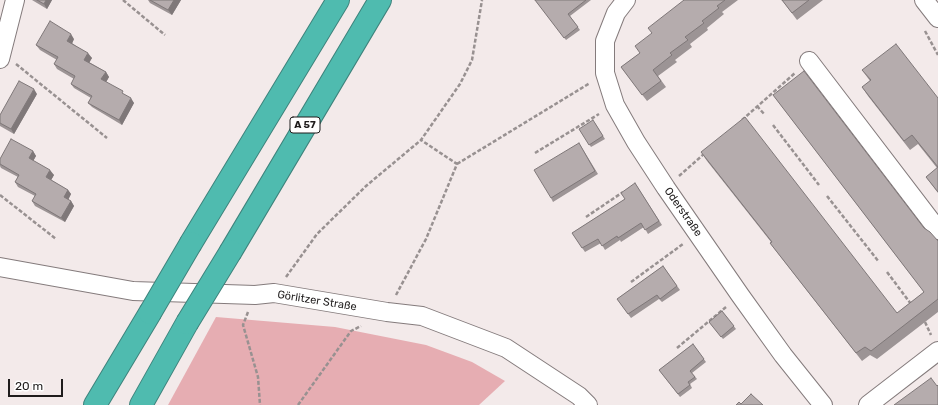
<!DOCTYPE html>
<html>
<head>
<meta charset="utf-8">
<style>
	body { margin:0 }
	#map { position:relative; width:938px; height:405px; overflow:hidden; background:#f3eaea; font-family:Rubik,sans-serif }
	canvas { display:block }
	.scale { position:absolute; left:8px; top:379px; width:55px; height:18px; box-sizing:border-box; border:2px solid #1f1c1c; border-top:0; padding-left:5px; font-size:12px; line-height:14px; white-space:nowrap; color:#1f1c1c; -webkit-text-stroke:3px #fff; paint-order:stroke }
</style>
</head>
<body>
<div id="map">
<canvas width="938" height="405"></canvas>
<div class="scale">20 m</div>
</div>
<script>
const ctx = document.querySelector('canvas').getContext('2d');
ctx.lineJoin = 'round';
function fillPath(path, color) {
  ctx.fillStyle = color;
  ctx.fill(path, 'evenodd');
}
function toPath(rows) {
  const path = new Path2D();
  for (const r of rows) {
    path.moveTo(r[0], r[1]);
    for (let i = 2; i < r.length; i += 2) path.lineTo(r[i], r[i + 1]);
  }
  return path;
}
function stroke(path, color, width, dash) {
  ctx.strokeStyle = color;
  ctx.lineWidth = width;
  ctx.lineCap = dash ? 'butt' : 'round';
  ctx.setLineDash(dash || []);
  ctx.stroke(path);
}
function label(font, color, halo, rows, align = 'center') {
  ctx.font = font + ' Rubik,sans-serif';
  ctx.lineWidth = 4;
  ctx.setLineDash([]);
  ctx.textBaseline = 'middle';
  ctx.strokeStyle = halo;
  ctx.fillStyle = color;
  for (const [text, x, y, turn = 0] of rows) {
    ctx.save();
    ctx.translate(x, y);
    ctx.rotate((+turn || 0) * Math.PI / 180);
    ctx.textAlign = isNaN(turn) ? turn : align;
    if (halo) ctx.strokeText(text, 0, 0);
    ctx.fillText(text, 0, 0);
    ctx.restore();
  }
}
fillPath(toPath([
	[216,317,335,327,426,345,472,362,505,381,479,405,168,405]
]), '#e6adb2');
const minor = toPath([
	[626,0,616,13,605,41,605,73,615,105,636,142,666,188,740,295,783,355,823,405],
	[924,0,938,18],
	[0,59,15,0],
	[809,61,938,230],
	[0,267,133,291,255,295,274,293,387,312,422,316,506,348,579,396,588,405],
	[868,405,938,351]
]);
const highway = toPath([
	[191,243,338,0],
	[231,251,380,0],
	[95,405,150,313],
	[141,405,187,323]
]);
stroke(minor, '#847b7c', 20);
stroke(highway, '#3e837c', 24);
stroke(toPath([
	[123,0,165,35],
	[925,31,938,55],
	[16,64,107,138],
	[757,106,765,115],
	[742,120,795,73],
	[773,125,819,185],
	[535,153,599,114],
	[457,164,590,83],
	[679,176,704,154],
	[0,195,56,239],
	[827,196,879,262],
	[586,217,623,192],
	[887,272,911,304],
	[286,277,317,234,366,186,421,140,460,84,472,60,482,0],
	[631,282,683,244],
	[396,295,426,239,457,164,421,140],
	[248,312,243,325,258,377,260,405],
	[925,322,931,335],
	[677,348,726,307],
	[298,405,351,331,361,326]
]), '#989191', 2.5, [4, 2]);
stroke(minor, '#fff', 18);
stroke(highway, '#4fbbaf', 22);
const highwayBridge = toPath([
	[150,313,191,243],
	[187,323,231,251]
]);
stroke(highwayBridge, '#3e837c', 24, []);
stroke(highwayBridge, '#4fbbaf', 22);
fillPath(toPath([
	[32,0,52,0,47,9],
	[148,0,181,0,172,15,150,3],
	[535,0,591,0,570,16,580,30,566,40],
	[684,0,738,0,722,12,724,14,707,28,708,30,690,44,692,47,675,60,677,62,658,76,666,87,647,101,621,67,640,53,651,34],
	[782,0,823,0,797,20],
	[74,39,72,43,92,58,89,62,106,72,109,77,106,82,126,96,134,103,122,125,92,107,88,103,91,98,74,88,71,84,74,79,57,69,54,64,57,60,40,50,36,45],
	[862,70,938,98,938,193,926,177,937,168,918,144,910,150,868,96,862,87,870,81],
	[37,94,14,134,0,126,0,115],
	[773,95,924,228,938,241,938,312,877,359,870,355,862,361,776,251,770,243,771,242,707,161,701,152,897,313,924,292],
	[595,123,605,139,591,147,579,129],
	[579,143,598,174,553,202,551,198],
	[33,151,36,156,33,161,54,175,51,180,68,190,71,194,68,200,71,201,74,206,65,222,35,206,32,201,35,196,18,187,15,182,18,177,1,168,0,166,0,164],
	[635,183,662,225,648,234,644,227,621,242,620,240,605,250,601,243,585,252,572,233,625,199],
	[663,266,680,290,662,302,659,299,631,318,617,299],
	[722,311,736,329,723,339,709,322],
	[693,344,706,362,692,373,697,379,690,384,692,388,680,397,659,370]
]), '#9c9495');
fillPath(toPath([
	[46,0,52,0,47,9,44,4],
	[174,0,181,0,172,15,168,10],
	[71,34,74,39,71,46,67,41],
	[88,53,92,58,88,65,84,60],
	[106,72,109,77,105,84,101,79],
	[34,89,37,94,14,134,11,129],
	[131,98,134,103,122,125,119,120],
	[33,151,36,156,32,163,29,158],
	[50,170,54,175,50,182,46,177],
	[68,190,71,194,67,202,64,197],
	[71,201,74,206,65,222,61,218]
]), '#7f7879');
const building = toPath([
	[37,0,46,0,44,4,37,0],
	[150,0,174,0,168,10,150,0],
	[535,0,586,0,568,14,578,27,564,38,535,0],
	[684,0,725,0,717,6,719,8,702,21,704,23,685,37,688,40,670,53,672,55,653,70,661,81,642,95,621,67,640,53,635,46,652,33,648,28,684,0],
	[782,0,809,0,792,13,782,0],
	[50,21,71,34,67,41,88,53,84,60,106,72,101,79,123,91,122,93,131,98,119,120,88,103,92,96,71,84,75,76,54,64,58,57,36,45,50,21],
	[896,44,938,98,938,167,912,135,904,141,862,87,871,80,862,70,896,44],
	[804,71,924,228,930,232,938,241,938,299,871,351,865,347,856,353,770,243,772,242,701,152,745,117,897,313,924,292,773,95,804,71],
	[19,81,34,89,11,129,0,123,0,115,19,81],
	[593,120,603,136,589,145,579,129,593,120],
	[11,139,33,151,29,158,50,170,46,177,68,190,64,197,71,201,61,218,32,201,36,194,15,182,19,175,0,164,0,159,11,139],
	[579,143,595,171,551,198,534,170,579,143],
	[938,167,938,192,926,177,938,167],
	[635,183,659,221,645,230,641,223,618,238,617,236,602,246,598,239,582,248,572,233,625,199,621,193,635,183],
	[663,266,677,286,660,299,657,295,628,314,617,299,663,266],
	[722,311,734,326,721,337,709,322,722,311],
	[693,344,704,359,690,371,695,377,688,382,690,385,678,394,659,370,693,344],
	[931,378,937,386,938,385,938,405,894,405,931,378],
	[751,394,763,405,736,405,739,402,741,404,751,394]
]);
fillPath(building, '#b5acad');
stroke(building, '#7f7879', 1);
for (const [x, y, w] of [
	[305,125,30]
]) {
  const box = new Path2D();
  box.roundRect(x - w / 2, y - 8, w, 16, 3);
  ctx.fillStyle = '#fff';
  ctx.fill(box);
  stroke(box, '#1f1c1c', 1);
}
label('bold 10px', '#1f1c1c', null, [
	["A 57",305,125]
]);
label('11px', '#1f1c1c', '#fff', [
	["Oderstraße",683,212,55],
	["Görlitzer Straße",317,301,9]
]);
</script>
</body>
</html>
